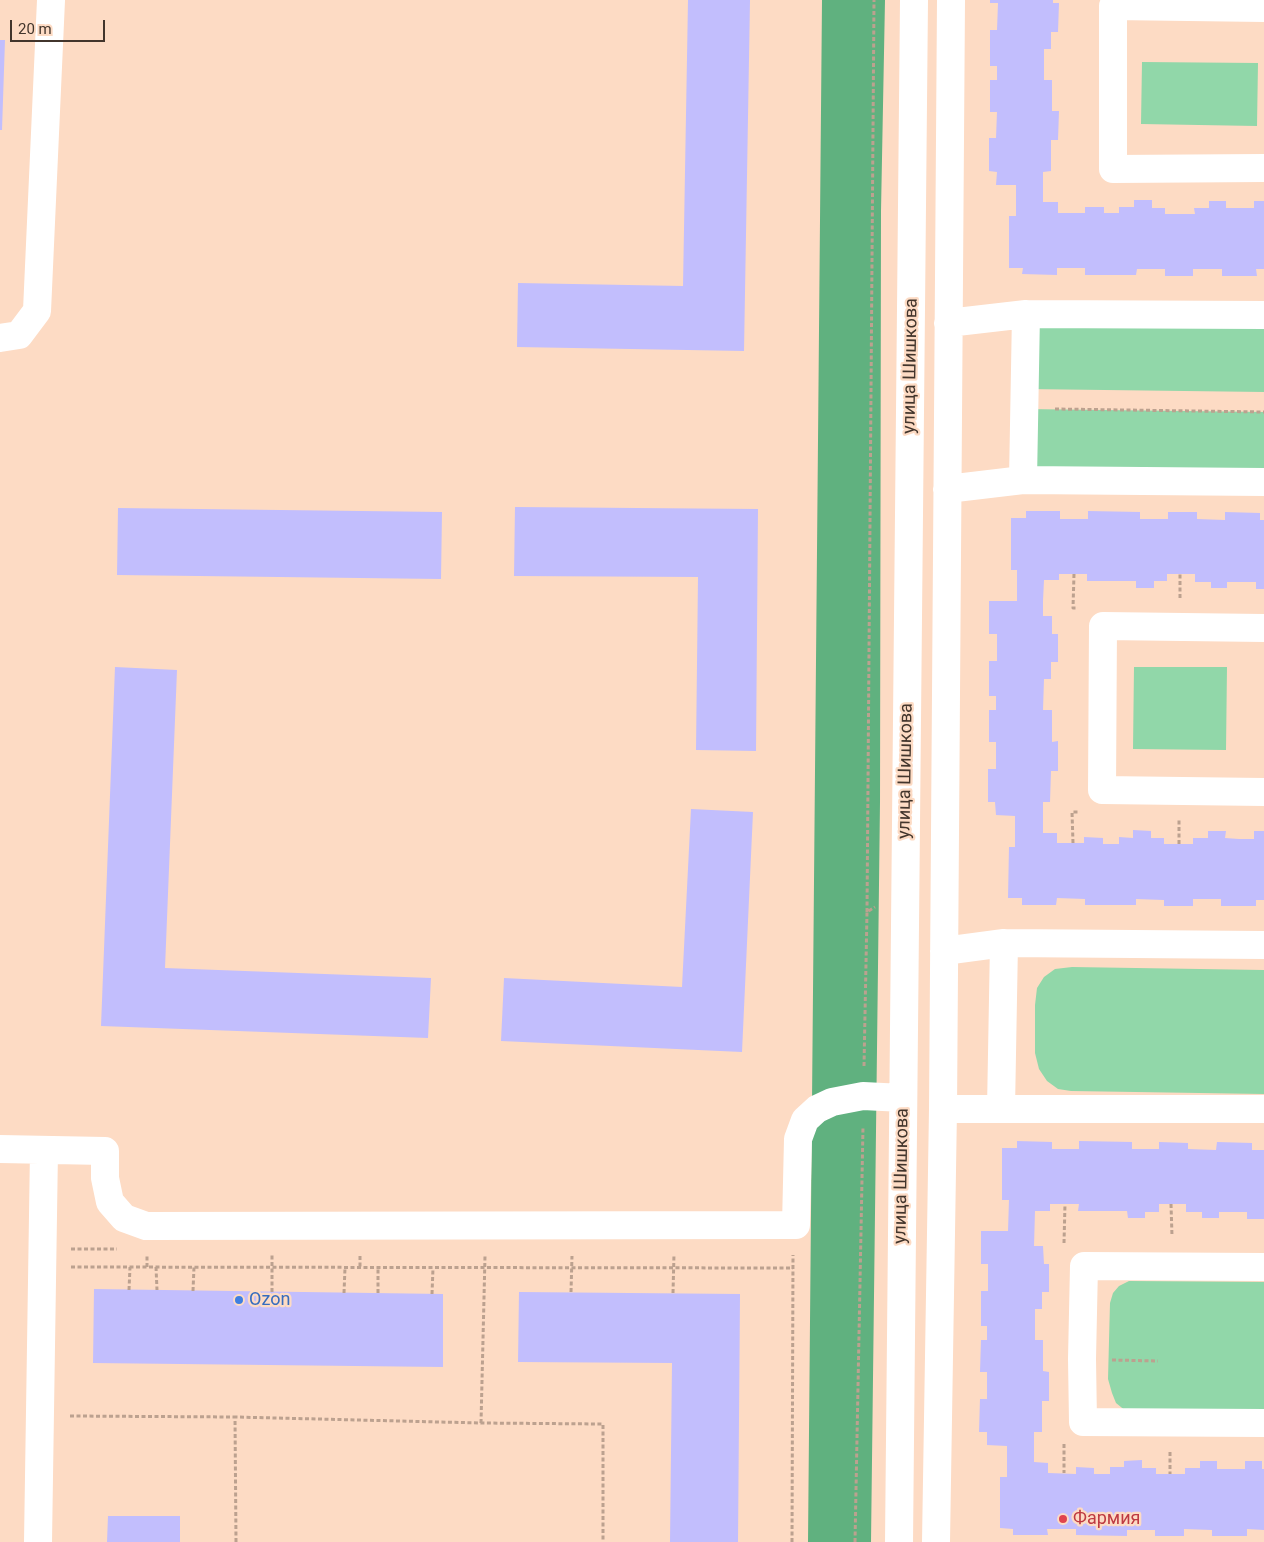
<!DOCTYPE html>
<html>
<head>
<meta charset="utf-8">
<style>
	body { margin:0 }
	#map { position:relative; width:1264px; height:1542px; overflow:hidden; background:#fddbc4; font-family:Roboto,sans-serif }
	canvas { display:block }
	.scale { position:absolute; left:10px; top:20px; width:95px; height:22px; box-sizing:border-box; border:2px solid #42352c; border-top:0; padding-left:6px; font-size:15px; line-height:18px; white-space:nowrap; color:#42352c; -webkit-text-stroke:4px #fddbc4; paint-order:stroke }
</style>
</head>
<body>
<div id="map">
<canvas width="1264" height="1542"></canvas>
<div class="scale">20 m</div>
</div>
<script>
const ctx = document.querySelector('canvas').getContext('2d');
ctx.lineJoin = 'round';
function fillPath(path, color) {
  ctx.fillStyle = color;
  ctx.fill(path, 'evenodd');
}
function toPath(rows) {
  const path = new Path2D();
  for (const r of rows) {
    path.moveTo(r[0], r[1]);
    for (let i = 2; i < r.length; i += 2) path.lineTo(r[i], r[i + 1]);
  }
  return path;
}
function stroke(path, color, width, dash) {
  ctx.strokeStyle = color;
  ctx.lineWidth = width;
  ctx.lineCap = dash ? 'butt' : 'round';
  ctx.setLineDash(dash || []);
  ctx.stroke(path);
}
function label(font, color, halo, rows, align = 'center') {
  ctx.font = font + ' Roboto,sans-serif';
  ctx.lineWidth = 4.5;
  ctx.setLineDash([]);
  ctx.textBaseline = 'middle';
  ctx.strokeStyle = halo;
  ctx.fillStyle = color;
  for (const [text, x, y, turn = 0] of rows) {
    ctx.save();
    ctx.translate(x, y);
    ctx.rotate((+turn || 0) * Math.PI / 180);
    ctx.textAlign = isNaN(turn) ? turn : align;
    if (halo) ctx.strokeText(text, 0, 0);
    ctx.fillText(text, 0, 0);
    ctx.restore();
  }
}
fillPath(toPath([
	[1142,62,1258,63,1257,126,1141,124],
	[1026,314,1264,315,1264,392,1025,389],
	[1024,409,1264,412,1264,482,1023,480],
	[1134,667,1227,667,1226,750,1133,749],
	[1072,967,1264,970,1264,1094,1071,1091,1058,1089,1047,1081,1039,1069,1035,1053,1035,1005,1037,988,1044,977,1055,969],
	[1129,1281,1264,1282,1264,1417,1127,1412,1116,1403,1112,1393,1108,1379,1110,1303,1113,1293,1119,1286]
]), '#91d7a9');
fillPath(toPath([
	[822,0,885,0,881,211,880,802,871,1542,808,1542]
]), '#60b17f');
fillPath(toPath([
	[688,0,750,0,744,351,517,347,518,283,683,286],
	[990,0,1053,0,1053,3,1059,3,1058,32,1051,32,1051,49,1044,49,1044,80,1052,80,1052,111,1059,111,1058,140,1051,140,1051,171,1043,172,1043,202,1058,202,1058,213,1085,213,1085,207,1104,207,1104,213,1119,213,1119,207,1134,207,1134,200,1152,200,1152,208,1165,208,1165,214,1195,214,1194,208,1209,208,1209,201,1226,201,1226,208,1254,208,1254,201,1264,201,1264,269,1256,269,1257,276,1222,276,1222,269,1193,269,1193,276,1165,276,1165,269,1137,269,1136,275,1085,275,1085,268,1057,268,1057,275,1022,274,1023,268,1009,268,1009,216,1016,216,1016,185,996,185,997,172,989,171,989,138,996,138,997,112,990,112,990,80,997,80,997,66,990,66,990,30,997,30,998,3,990,3],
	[0,40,5,40,2,130,0,130],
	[515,507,758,509,756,751,696,750,698,577,514,576],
	[118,508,442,512,441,579,117,575],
	[1026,511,1060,511,1060,519,1088,519,1088,511,1140,512,1140,519,1168,519,1168,512,1197,512,1197,519,1225,520,1225,512,1260,513,1260,520,1264,520,1264,589,1256,589,1256,582,1227,582,1227,588,1211,588,1211,582,1195,582,1195,574,1167,574,1167,581,1154,581,1154,588,1136,588,1136,581,1087,581,1087,574,1059,574,1059,580,1044,580,1043,601,1043,616,1052,616,1052,634,1058,634,1058,662,1051,662,1051,679,1044,679,1043,710,1052,710,1052,742,1058,741,1058,771,1051,771,1050,802,1043,802,1043,833,1057,833,1057,843,1084,843,1084,837,1103,838,1103,844,1119,844,1119,837,1133,838,1133,830,1151,831,1151,838,1164,838,1164,844,1193,844,1193,838,1208,838,1208,831,1226,831,1225,838,1239,839,1254,839,1254,831,1264,831,1264,900,1256,900,1256,906,1221,906,1221,899,1193,899,1193,906,1164,906,1164,900,1136,899,1136,905,1085,905,1085,899,1057,898,1056,905,1022,905,1022,898,1008,898,1009,847,1015,847,1015,816,996,815,995,802,988,802,988,769,996,769,996,742,989,742,989,710,996,710,996,696,989,696,989,661,997,661,997,634,989,634,989,601,1017,601,1017,570,1011,570,1011,518,1026,518],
	[115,667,177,670,165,968,431,978,428,1038,101,1026],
	[691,809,753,812,742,1052,501,1041,504,978,682,987],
	[1017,1141,1052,1142,1052,1149,1079,1149,1079,1141,1132,1142,1132,1149,1159,1149,1159,1142,1188,1143,1188,1149,1216,1150,1217,1142,1252,1143,1252,1150,1264,1150,1264,1219,1247,1219,1247,1212,1219,1212,1219,1218,1202,1218,1202,1212,1186,1212,1186,1204,1159,1204,1159,1212,1145,1212,1145,1218,1128,1218,1127,1211,1078,1211,1079,1204,1050,1204,1050,1211,1035,1211,1034,1246,1043,1246,1044,1264,1049,1264,1049,1292,1042,1292,1042,1309,1035,1309,1035,1340,1043,1340,1043,1371,1049,1372,1049,1401,1042,1401,1042,1432,1034,1432,1034,1462,1048,1463,1048,1473,1076,1474,1076,1467,1094,1468,1094,1474,1110,1474,1110,1467,1124,1467,1124,1461,1142,1460,1142,1468,1156,1468,1156,1474,1185,1474,1185,1468,1200,1468,1200,1461,1217,1461,1217,1469,1245,1469,1245,1461,1262,1461,1262,1469,1264,1469,1264,1530,1247,1529,1247,1536,1212,1536,1212,1530,1184,1529,1184,1536,1155,1536,1155,1530,1127,1530,1127,1536,1076,1535,1076,1529,1047,1529,1048,1535,1013,1535,1013,1529,1000,1528,1000,1477,1007,1477,1007,1446,987,1445,987,1432,979,1432,980,1399,987,1399,987,1372,980,1372,981,1340,987,1340,987,1326,981,1326,981,1291,988,1291,988,1264,981,1264,981,1231,1008,1231,1009,1200,1002,1200,1002,1148,1017,1148],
	[94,1289,443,1294,443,1367,93,1363],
	[519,1292,740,1294,738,1542,670,1542,672,1363,518,1362],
	[108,1516,180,1516,180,1542,107,1542]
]), '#c2befd');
stroke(toPath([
	[1055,409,1264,412],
	[1074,574,1073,608,1078,608],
	[1180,598,1180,574],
	[1073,843,1072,812,1080,812],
	[1179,844,1179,820],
	[867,912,874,0],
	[864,1066,867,912,875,907],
	[1171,1204,1172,1236],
	[1064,1243,1065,1204],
	[71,1249,117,1249],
	[360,1256,360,1268],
	[71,1267,793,1268],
	[147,1267,147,1255],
	[156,1267,157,1290],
	[129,1290,130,1267],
	[193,1291,194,1267],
	[272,1292,272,1255],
	[571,1292,572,1256],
	[344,1293,345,1268],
	[378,1293,378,1268],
	[673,1293,674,1254],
	[432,1294,433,1268],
	[1112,1360,1158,1361],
	[70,1416,235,1417],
	[481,1423,485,1256],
	[1064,1444,1064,1473],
	[1170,1452,1170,1474],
	[236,1542,235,1417,481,1423,603,1424,603,1542],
	[792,1542,793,1255],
	[855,1542,863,1127]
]), '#bca18f', 3, [4, 2.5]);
stroke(toPath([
	[1264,8,1113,6,1113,169,1264,168],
	[948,323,1026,314,1264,315],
	[0,338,19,335,37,311,51,0],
	[1023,480,1026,314],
	[947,489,1023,480,1264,482],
	[1264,628,1103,626,1102,790,1264,792],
	[944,951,1004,943,1264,945],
	[943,1109,1264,1109],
	[1001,1109,1004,943],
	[0,1149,105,1151,105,1178,110,1202,124,1218,146,1226,796,1225,798,1139,805,1120,817,1109,832,1102,863,1096,903,1098],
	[1264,1267,1084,1266,1082,1359,1083,1422,1264,1423],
	[38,1542,44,1150],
	[899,1542,914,0],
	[936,1542,943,1109,951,0]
]), '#fff', 28);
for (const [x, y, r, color] of [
	[239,1300,5,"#3f7fe0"],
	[1063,1519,5,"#e0444e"]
]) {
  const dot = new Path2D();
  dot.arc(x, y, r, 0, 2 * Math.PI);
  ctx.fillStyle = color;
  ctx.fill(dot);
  stroke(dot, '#fddbc4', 2);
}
label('18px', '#42352c', '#fddbc4', [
	["улица Шишкова",911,366,-89],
	["улица Шишкова",906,771,-89],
	["улица Шишкова",902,1176,-89]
]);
label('18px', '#366cbe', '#fddbc4', [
	["Ozon",249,1300]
], 'left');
label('18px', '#be3a42', '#fddbc4', [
	["Фармия",1073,1519]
], 'left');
</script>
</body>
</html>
